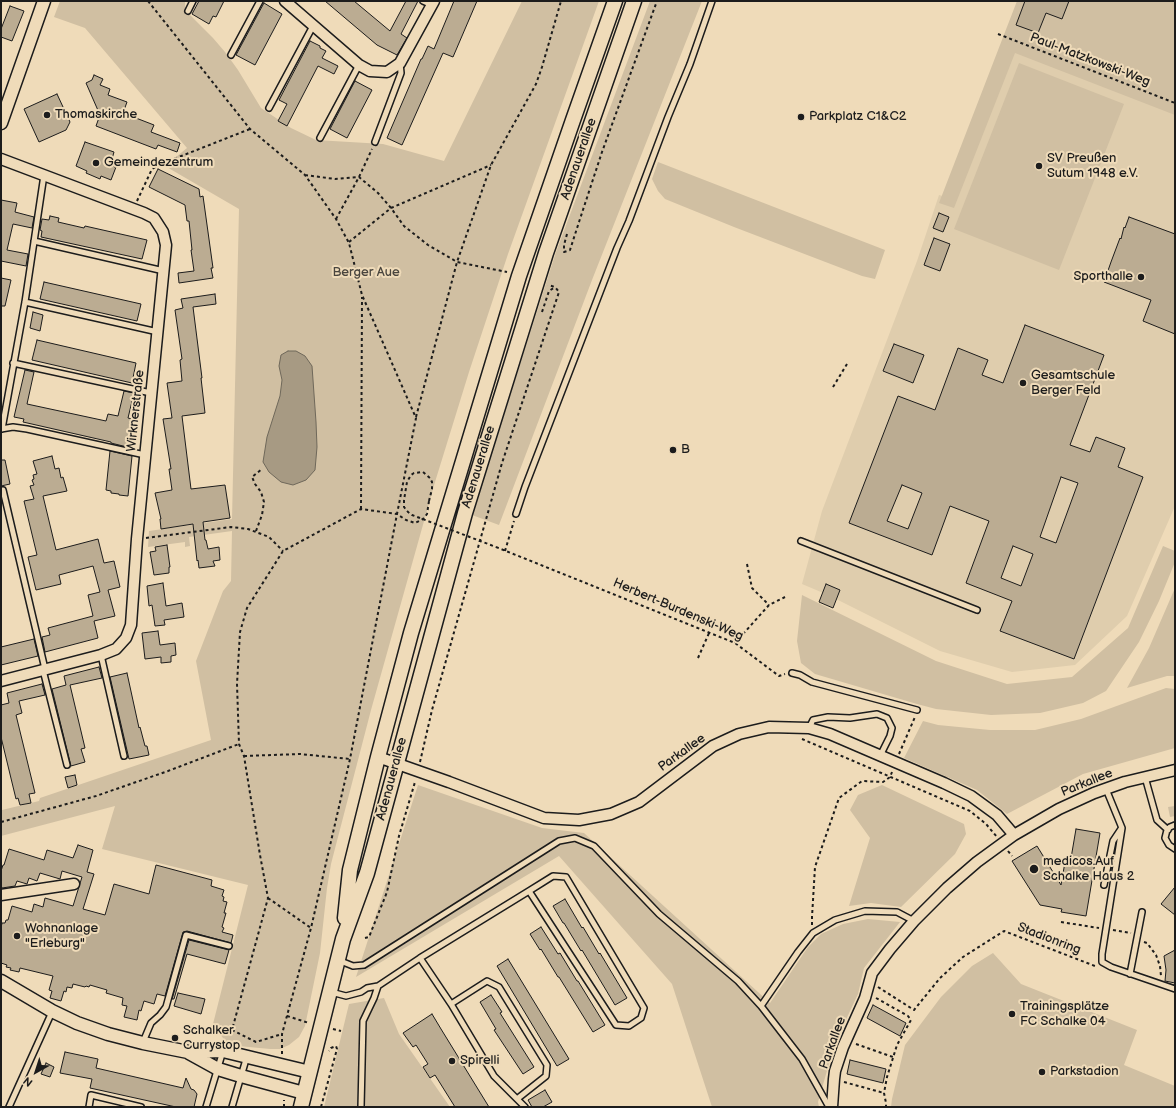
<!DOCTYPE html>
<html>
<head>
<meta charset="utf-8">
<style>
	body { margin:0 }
	#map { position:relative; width:1176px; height:1108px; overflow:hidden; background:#efdbb9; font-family:"Balsamiq Sans",sans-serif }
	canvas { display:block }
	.frame { position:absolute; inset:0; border:2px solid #1c1c1c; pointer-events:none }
	.north { position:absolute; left:16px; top:1052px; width:40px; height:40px; -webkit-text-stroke:3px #efdbb9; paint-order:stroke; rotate:219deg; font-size:11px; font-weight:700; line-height:16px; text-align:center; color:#1c1c1c }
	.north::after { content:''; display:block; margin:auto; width:14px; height:18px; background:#1c1c1c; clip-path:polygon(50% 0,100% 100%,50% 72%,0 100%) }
</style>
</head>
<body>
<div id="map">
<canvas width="1176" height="1108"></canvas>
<div class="frame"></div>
<div class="north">N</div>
</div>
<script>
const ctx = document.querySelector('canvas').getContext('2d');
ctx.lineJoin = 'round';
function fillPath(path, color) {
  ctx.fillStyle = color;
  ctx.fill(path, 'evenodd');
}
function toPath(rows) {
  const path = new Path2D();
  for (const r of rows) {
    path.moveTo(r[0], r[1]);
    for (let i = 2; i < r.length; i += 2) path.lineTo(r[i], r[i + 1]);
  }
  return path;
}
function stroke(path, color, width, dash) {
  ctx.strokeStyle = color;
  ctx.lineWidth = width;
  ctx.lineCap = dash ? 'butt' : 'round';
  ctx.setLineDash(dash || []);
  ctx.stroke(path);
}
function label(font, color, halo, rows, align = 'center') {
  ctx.font = font + ' "Balsamiq Sans",sans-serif';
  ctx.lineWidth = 4;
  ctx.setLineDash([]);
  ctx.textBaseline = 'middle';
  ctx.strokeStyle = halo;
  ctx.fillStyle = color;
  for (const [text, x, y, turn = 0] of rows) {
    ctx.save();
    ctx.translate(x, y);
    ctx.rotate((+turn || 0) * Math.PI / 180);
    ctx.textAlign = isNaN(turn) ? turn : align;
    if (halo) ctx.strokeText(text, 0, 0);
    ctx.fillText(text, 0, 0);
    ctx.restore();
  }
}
fillPath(toPath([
	[1014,46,1175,108,1175,506,1127,616,1075,665,1012,672,940,651,828,595,802,584,822,511,917,261,939,195,953,199]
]), '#dfcdad');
fillPath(toPath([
	[60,1,185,1,185,10,213,38,225,52,238,70,261,108,291,128,316,140,383,144,444,161,522,1,599,1,508,254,469,372,435,482,371,710,331,864,327,888,320,953,305,1026,299,1037,289,1045,280,1049,270,1049,228,1045,213,1024,248,885,102,849,115,806,1,836,2,810,39,801,40,798,211,740,196,661,223,591,231,581,232,531,189,537,190,546,185,547,185,542,148,547,149,531,232,519,239,209,165,166,187,148,85,28,54,17],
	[650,1,702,1,592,280,499,525,472,515,556,252],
	[1017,1,1175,1,1175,115,1015,53,954,208,939,203],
	[1019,63,1124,104,1059,270,954,229],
	[658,162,885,250,875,279,862,276,734,227,665,199,658,191,652,179],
	[1163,546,1175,551,1175,562,1159,601,1139,642,1106,691,1083,703,1040,713,991,715,936,709,917,704,815,674,801,663,797,641,802,595,936,661,1007,684,1072,677,1128,628],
	[1175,588,1175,676,1167,676,1127,688,1149,648],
	[1166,688,1175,689,1175,748,1083,774,1007,814,977,790,904,758,923,721,938,725,990,730,1035,730,1081,719],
	[418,785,542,828,584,833,770,1003,808,947,821,934,843,924,868,919,900,922,864,968,858,994,835,1043,818,1102,819,1107,712,1107,672,984,559,856,356,977],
	[882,785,964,824,966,834,955,854,901,907,871,903,849,906,870,838,850,810,858,795],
	[1175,806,1175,816,1170,817,1168,807],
	[993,953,1021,984,1137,1030,1124,1065,1175,1086,1175,1107,891,1107,892,1099,905,1045,941,997,972,966],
	[384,998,399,1034,450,1107,324,1107,349,1004]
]), '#d0bfa2');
const water = toPath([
	[288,351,296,351,305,356,312,366,316,422,317,447,315,470,306,480,293,485,281,482,269,472,263,462,267,437,280,396,282,380,279,366,281,355,288,351]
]);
fillPath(water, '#a79a83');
stroke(water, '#6f685a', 1);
const building = toPath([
	[199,1,224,1,216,17,213,16,209,24,192,14,199,1],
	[325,1,354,1,390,31,406,1,418,1,401,34,407,38,397,55,377,45,325,1],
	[454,1,477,1,453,57,443,53,402,145,387,138,421,59,422,59,428,46,434,49,454,1],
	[1025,1,1069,1,1062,19,1046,13,1038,33,1016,25,1025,1],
	[264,3,282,14,255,65,236,55,264,3],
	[10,6,24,11,12,41,1,37,1,29,10,6],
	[310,41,320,46,320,48,326,51,322,58,338,66,334,74,318,66,287,126,278,121,287,104,279,100,310,41],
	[94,75,103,79,100,85,110,89,108,95,127,102,123,113,154,125,151,132,180,143,177,152,158,145,156,149,96,126,100,115,86,83,92,80,94,75],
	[355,81,372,90,347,138,330,129,355,81],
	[57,94,70,122,66,130,39,142,24,109,57,94],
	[85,142,114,152,112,159,116,160,114,167,116,167,111,180,101,176,100,179,86,173,87,171,76,166,85,142],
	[158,169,199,189,200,197,203,196,213,268,211,268,213,278,179,283,178,273,194,271,191,250,192,250,189,221,187,221,185,205,149,187,158,169],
	[1,200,17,203,15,212,34,217,32,228,13,224,7,250,28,254,26,266,1,261,1,200],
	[939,213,949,217,943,232,933,228,939,213],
	[50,216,59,218,58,222,84,228,85,226,147,240,142,259,41,237,42,231,40,230,42,219,49,220,50,216],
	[1129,217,1175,234,1175,334,1143,321,1151,300,1104,282,1111,262,1120,238,1121,239,1124,227,1125,228,1129,217],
	[934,238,950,244,940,271,924,265,934,238],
	[1,278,11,280,5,306,1,306,1,278],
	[44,282,141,304,137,321,40,299,44,282],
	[215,294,216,304,193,307,202,378,201,378,205,413,182,416,191,489,225,485,230,518,203,522,205,540,206,540,208,549,219,547,220,560,213,561,215,566,199,568,198,560,197,561,193,524,161,529,160,519,161,519,155,493,172,490,169,469,171,469,163,419,172,418,167,383,182,381,180,360,182,359,175,310,183,308,181,299,215,294],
	[33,312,43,315,40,331,30,328,33,312],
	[1025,325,1104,355,1070,445,1090,452,1096,437,1125,448,1118,467,1143,477,1074,659,1000,631,1012,601,966,583,989,521,950,506,932,555,849,523,898,396,935,410,958,348,988,360,982,375,1003,383,1025,325],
	[1061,477,1078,483,1056,543,1040,537,1061,477],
	[902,485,922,493,908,529,887,521,902,485],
	[1013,546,1033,554,1021,586,1001,578,1013,546],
	[37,340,136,363,132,383,32,360,37,340],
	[894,344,924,355,913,383,883,371,894,344],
	[25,370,34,372,27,404,106,421,108,414,118,416,124,391,134,393,128,418,136,420,132,436,129,436,127,447,111,443,111,442,23,422,24,419,14,417,25,370],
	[110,451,132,456,128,496,119,495,119,494,111,493,111,491,106,490,110,451],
	[52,456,55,469,59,468,61,478,63,477,67,491,43,496,56,550,98,539,104,563,114,561,120,587,108,590,115,616,94,621,98,638,45,652,42,637,50,635,48,628,93,616,88,595,100,592,93,566,59,575,61,584,36,590,28,557,37,555,24,501,34,499,30,486,34,485,32,480,34,479,33,475,37,474,33,461,52,456],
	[1,460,5,460,10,484,1,486,1,460],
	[167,545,170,567,169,567,169,573,154,575,150,552,156,551,155,547,167,545],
	[163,583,166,606,182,603,184,617,164,620,165,625,155,626,152,605,149,606,147,586,163,583],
	[826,584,840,590,833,608,819,602,826,584],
	[158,631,160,645,175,643,176,655,171,656,171,662,161,663,161,657,145,659,142,633,158,631],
	[34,639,38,656,1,665,1,647,34,639],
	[99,667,102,678,70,685,85,748,81,749,85,762,71,766,52,689,66,685,64,676,99,667],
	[127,673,139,728,140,727,145,746,147,746,149,755,129,759,110,677,127,673],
	[42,684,45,695,19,701,22,713,16,715,35,793,29,794,31,803,20,805,18,798,16,799,1,737,1,705,9,703,7,693,42,684],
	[75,775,77,785,68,788,65,777,75,775],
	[1076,829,1100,833,1086,916,1061,912,1062,909,1040,905,1012,861,1037,846,1061,885,1065,862,1070,864,1076,829],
	[78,845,93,850,87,872,94,874,83,909,105,915,114,884,149,894,156,865,212,880,211,886,224,890,222,896,224,897,223,901,227,902,224,913,226,913,222,927,224,928,222,932,233,935,231,943,187,931,183,932,165,996,157,994,154,1004,144,1001,141,1011,139,1010,137,1020,124,1017,127,1006,122,1005,123,998,106,993,107,990,90,985,89,987,86,986,85,987,73,984,72,988,67,987,66,992,64,991,61,1001,50,998,52,991,49,990,53,976,20,968,19,972,10,970,11,968,6,967,7,965,1,963,1,928,2,923,5,923,6,920,8,920,12,906,32,912,34,904,43,907,45,898,73,906,82,877,62,871,60,879,40,873,37,881,29,878,27,884,17,881,15,886,2,888,1,886,1,871,3,865,4,865,9,849,44,860,47,850,73,858,78,845],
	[1175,887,1175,915,1161,904,1175,887],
	[565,899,582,928,583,927,599,954,600,953,627,998,615,1005,582,950,581,951,564,923,563,923,553,906,565,899],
	[541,927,558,954,560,953,577,981,578,981,605,1025,593,1032,559,977,558,977,541,949,540,950,530,934,541,927],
	[189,940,229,950,225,964,187,954,174,999,172,999,189,940],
	[1175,950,1175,983,1165,981,1166,970,1164,956,1175,950],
	[508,959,569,1059,557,1066,497,966,508,959],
	[178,993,205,999,201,1014,174,1006,178,993],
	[491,995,502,1012,500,1013,534,1067,523,1074,494,1030,496,1029,480,1002,491,995],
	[873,1005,906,1023,900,1036,867,1018,873,1005],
	[432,1014,441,1029,489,1107,455,1107,435,1075,430,1078,423,1067,428,1064,416,1045,413,1047,403,1033,432,1014],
	[65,1052,98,1059,96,1068,183,1088,186,1078,191,1089,194,1090,197,1094,194,1107,176,1107,90,1088,92,1079,60,1073,65,1052],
	[850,1060,886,1069,883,1083,847,1074,850,1060],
	[46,1063,54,1067,50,1077,41,1074,46,1063],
	[545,1090,552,1102,543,1107,532,1107,528,1100,545,1090]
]);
fillPath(building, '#bbac92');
stroke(building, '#1c1c1c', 1);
const service = toPath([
	[423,1,432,5],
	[188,11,193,1],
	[231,55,260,1],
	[269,108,313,26],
	[320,138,359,65],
	[375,142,401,73,400,63],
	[34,241,164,271],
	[25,302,158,332],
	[13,363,151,393],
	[1,429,13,427,27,429,145,455],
	[2,429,25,302,44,175],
	[3,490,45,669],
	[516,514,525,487,617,248,629,221,668,117,690,64,712,1],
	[801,541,977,610],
	[101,655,124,756],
	[43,670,67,765],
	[792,673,800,675,812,682,917,710],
	[809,728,813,720,828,717,850,718,877,714,887,718,892,728,890,736,880,756],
	[1145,777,1157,820,1168,830],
	[1106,789,1122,828,1102,954,1102,962,1111,967,1175,989],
	[1175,825,1170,827,1167,830,1165,838,1169,845,1175,849],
	[1104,885,1113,841,1121,829],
	[420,958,529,891,553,876,566,877,644,1008,641,1018,629,1026,616,1025,529,891],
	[338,960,353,966,364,965,559,841,575,838,594,846,659,914,738,981,761,1006,802,1059,829,1107],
	[1130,974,1142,912],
	[331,992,346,996,361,992,367,988,378,986,420,958,451,1004,494,1076,525,1107],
	[451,1004,487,981,499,987,547,1065,546,1076,517,1099],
	[761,1006,798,952,813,933,835,920,865,911,897,912,914,921],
	[143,1042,151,1023,160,1015,166,1007,186,935,229,946],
	[9,1107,52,1012],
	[89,1107,91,1095,141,1107],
	[206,1107,223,1051],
	[232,1107,247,1056],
	[361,1107,363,1021,374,998,378,986]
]);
const minor = toPath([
	[285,1,359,65,370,71,387,72,400,63,434,1],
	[1,159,144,213,154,218,163,232,166,245,137,539,131,625,126,638,116,649,101,655,1,681],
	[378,757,449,782,544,818,579,820,611,814,639,802,713,746,739,734,769,727,809,728,830,734,944,783,971,796,997,815,1014,835],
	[1,895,74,884],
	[832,1107,834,1079,835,1071,843,1047,865,998,872,973,890,949,914,921,947,888,977,862,1014,835,1059,809,1094,793,1125,782,1175,770]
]);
const tertiary = toPath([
	[1,123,44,1],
	[1,981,52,1011,77,1023,108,1034,143,1043,188,1052,223,1051,310,1072],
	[189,1053,218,1069,241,1076,304,1093]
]);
const secondary = toPath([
	[345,918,350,870,378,757,411,633,519,276,573,120,615,1],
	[301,1107,343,939,367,873,465,513,546,253,634,1]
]);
stroke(service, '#1c1c1c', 8);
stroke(minor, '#1c1c1c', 13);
stroke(tertiary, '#1c1c1c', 15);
stroke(secondary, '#1c1c1c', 17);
stroke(toPath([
	[148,1,250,129,305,175,336,219,349,243,362,295,416,418,397,514,406,520,415,523,423,519,427,514,429,501],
	[998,34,1175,103],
	[305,175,335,179,359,177,378,193,391,208,404,226,428,245,457,262,507,272],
	[137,201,152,169,161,164,250,129],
	[336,219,359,177,372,149],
	[567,234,564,245,564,252,570,250,579,222,602,152,657,1],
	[349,242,391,208,491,165],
	[542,312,549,291,555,287],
	[833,387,847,364],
	[416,417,457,262,491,165,536,84,542,67,561,1],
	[361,509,362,297],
	[256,531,262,515,264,502,261,492,255,484,252,477,262,469],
	[146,538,231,527,248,529,269,537,283,551],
	[496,547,735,643,779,676,785,674],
	[505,551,514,521],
	[747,564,752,588,769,605],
	[735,643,769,605,785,597],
	[698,658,709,633],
	[802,739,970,811,986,824,997,837],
	[899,754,915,717],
	[244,756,300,754,350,759],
	[420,762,432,710,502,463,559,292,555,287,548,285],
	[1,822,96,796,168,771,239,744],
	[1008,851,1012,856],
	[268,898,311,928],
	[1061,922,1099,928],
	[812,925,812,917,815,867,839,798,862,781,883,782,890,777,892,772],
	[1113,930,1131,933],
	[365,938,369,937,387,892,399,836,415,782],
	[1144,942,1147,943,1156,955,1160,966,1161,976],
	[878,987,914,1010,940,978,963,957,1004,931,1095,966],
	[876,998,908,1016,911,1020,897,1045,887,1077,884,1093,886,1103,886,1107],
	[287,1016,309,1023],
	[333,1029,341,1031],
	[856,1044,893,1057],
	[282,1054,282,1034,311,928,350,759,397,514,361,509,283,551,247,608,240,632,237,684,239,744,244,756,260,855,268,898,232,1030,256,1042,282,1034],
	[844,1082,884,1093],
	[284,1107,284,1100],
	[321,1107,337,1049,336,1046,331,1048,329,1051]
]), '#1c1c1c', 2, [3, 3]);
stroke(service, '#efdbb9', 5);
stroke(minor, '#efdbb9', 10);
stroke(tertiary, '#efdbb9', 12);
stroke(secondary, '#efdbb9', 14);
stroke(toPath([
	[429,501,432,489,432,482,430,478,423,472,414,473,411,475,407,482,404,500,404,507,408,512,412,515,496,547]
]), '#1c1c1c', 2, [3, 3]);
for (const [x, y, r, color] of [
	[47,115,4,"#1c1c1c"],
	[801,117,4,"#1c1c1c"],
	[96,163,4,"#1c1c1c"],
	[1039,166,4,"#1c1c1c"],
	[1141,277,4,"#1c1c1c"],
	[1023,383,4,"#1c1c1c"],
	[673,450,4,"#1c1c1c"],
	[1034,869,5,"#1c1c1c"],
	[17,936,4,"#1c1c1c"],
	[1012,1014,4,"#1c1c1c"],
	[175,1038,4,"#1c1c1c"],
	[452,1061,4,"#1c1c1c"],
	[1042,1072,4,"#1c1c1c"]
]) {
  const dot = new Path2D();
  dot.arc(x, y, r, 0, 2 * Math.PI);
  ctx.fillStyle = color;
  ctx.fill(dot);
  stroke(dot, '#efdbb9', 1.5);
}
label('13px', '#1c1c1c', '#efdbb9', [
	["Paul-Matzkowski-Weg",1090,60,21],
	["Adenauerallee",579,159,-71],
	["Wirknerstraße",136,411,-84],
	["Adenauerallee",479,467,-73],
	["Herbert-Burdenski-Weg",678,610,23],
	["Parkallee",682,753,-36],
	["Adenauerallee",392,779,-75],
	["Parkallee",1087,783,-22],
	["Stadionring",1049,939,21],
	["Parkallee",833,1043,-70]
]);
label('13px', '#1c1c1c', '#efdbb9', [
	["Thomaskirche",55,115],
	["Parkplatz C1&C2",809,117],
	["SV Preußen",1047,159],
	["Sutum 1948 e.V.",1047,174],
	["Gemeindezentrum",104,163],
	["Sporthalle",1133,277,"right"],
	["Gesamtschule",1031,376],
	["Berger Feld",1031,391],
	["B",681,450],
	["medicos.Auf",1043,862],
	["Schalke Haus 2",1043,877],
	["Wohnanlage",25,929],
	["\"Erleburg\"",25,944],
	["Trainingsplätze",1020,1007],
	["FC Schalke 04",1020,1022],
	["Schalker",183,1031],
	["Currystop",183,1046],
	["Spirelli",460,1061],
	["Parkstadion",1050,1072]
], 'left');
label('13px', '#49453e', '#efdbb9', [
	["Berger Aue",366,273]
]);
</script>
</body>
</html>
